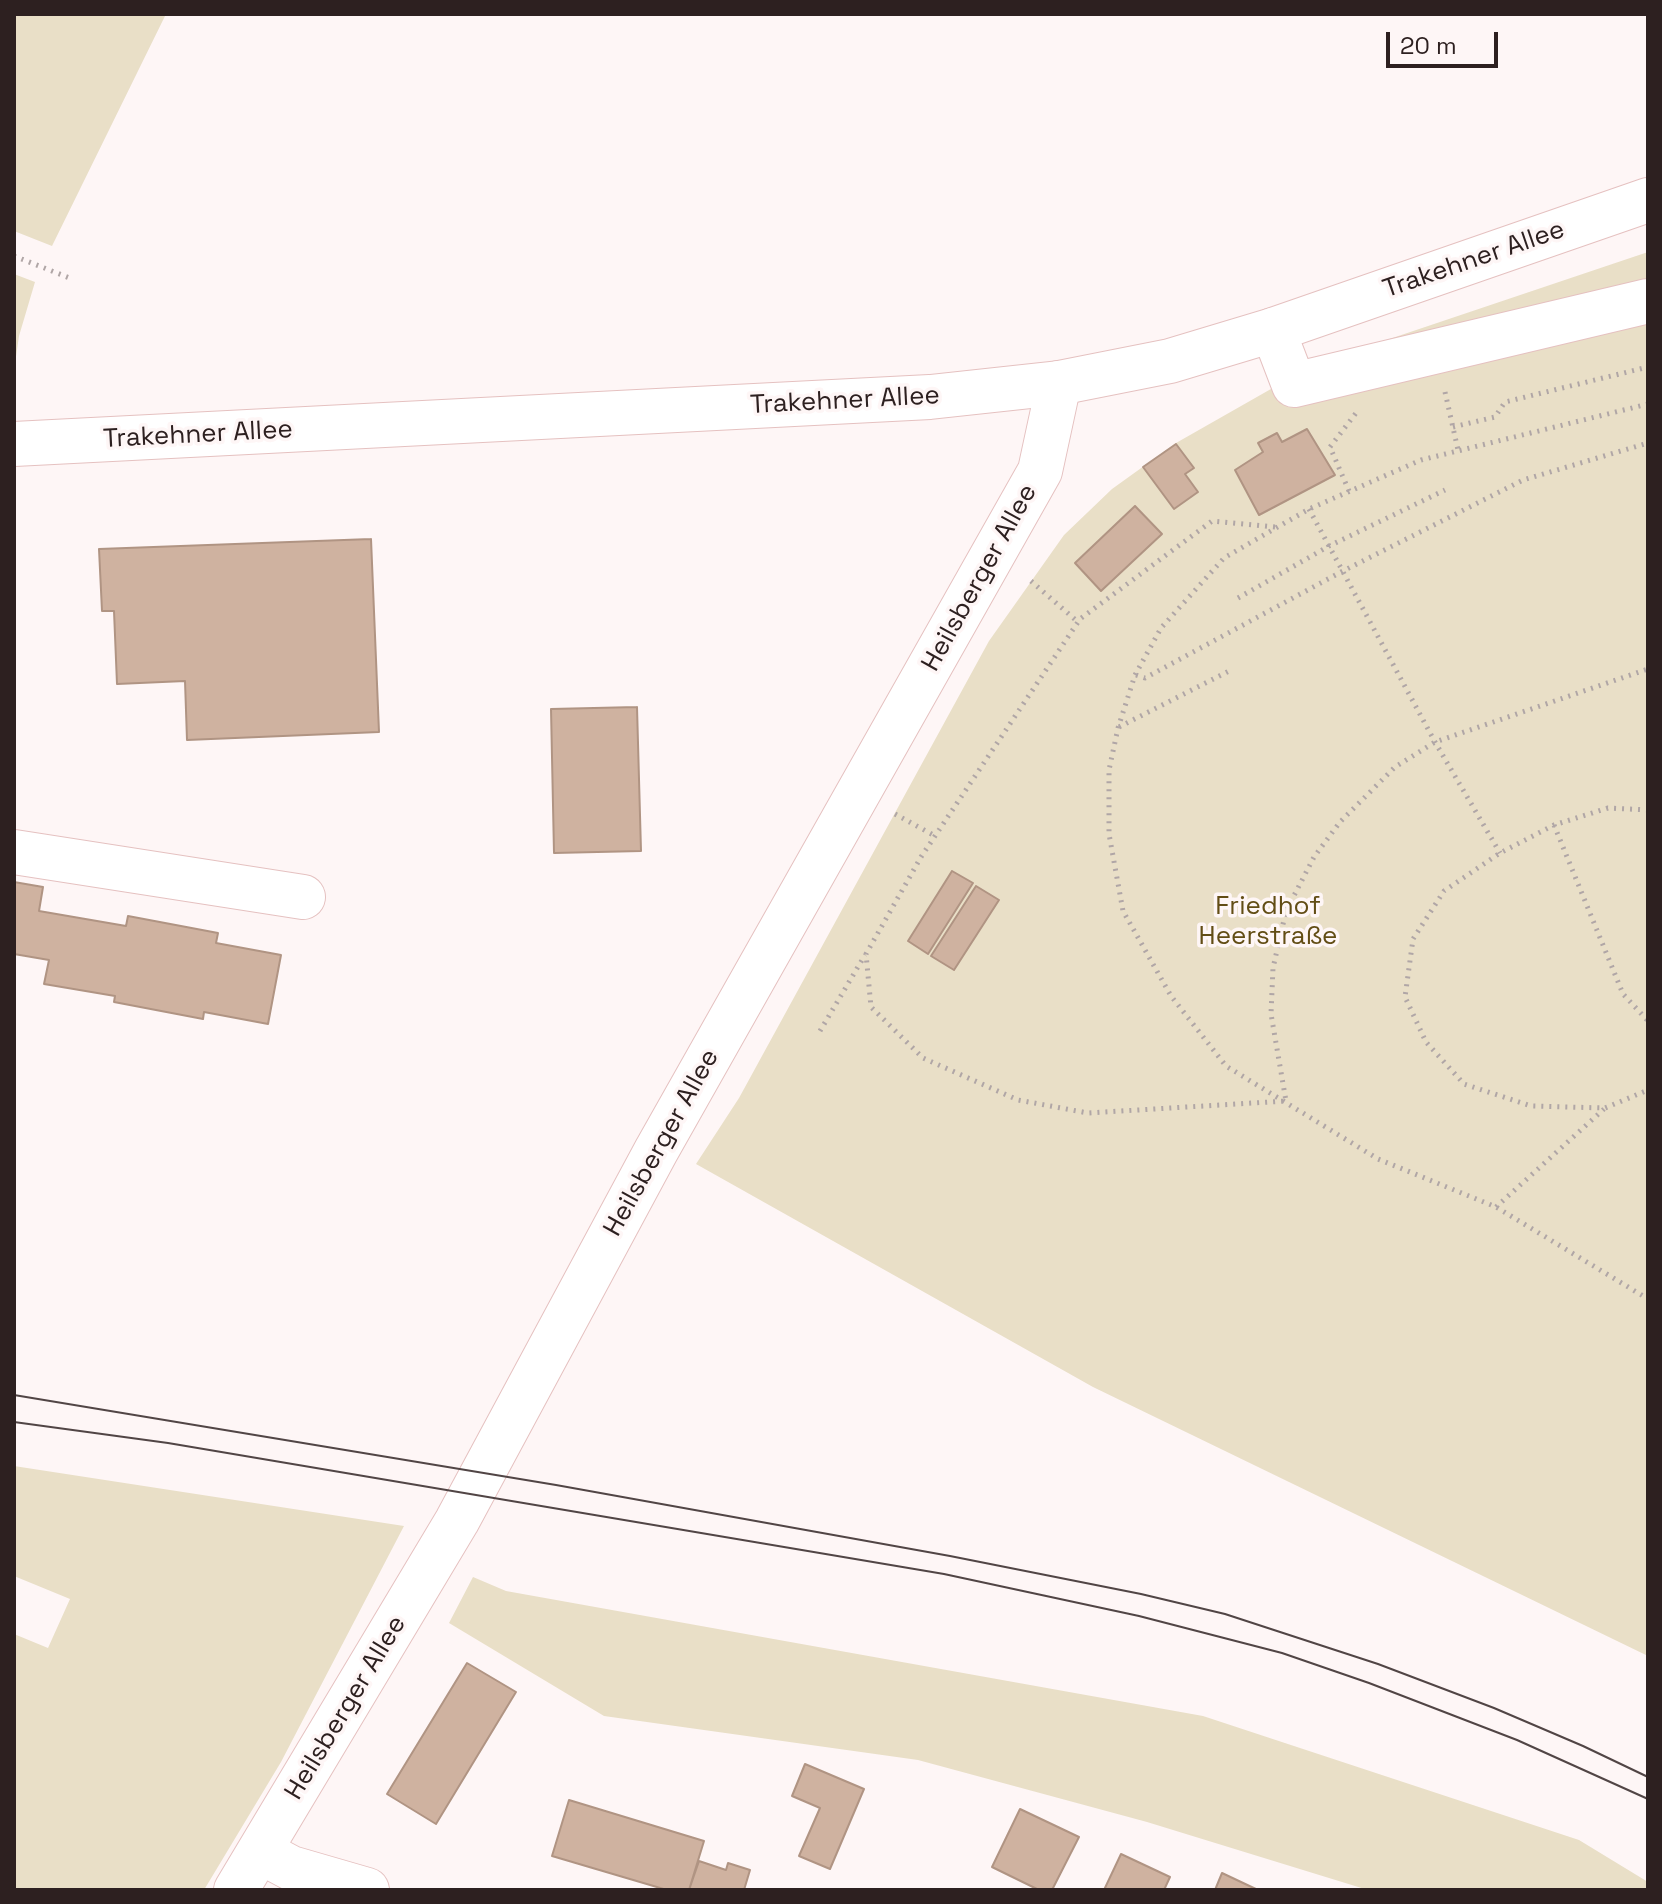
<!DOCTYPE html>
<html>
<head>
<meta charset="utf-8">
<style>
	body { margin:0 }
	#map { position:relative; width:1662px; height:1904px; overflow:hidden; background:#fef6f6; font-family:"Space Grotesk",sans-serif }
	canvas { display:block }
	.frame { position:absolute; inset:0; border:16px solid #2d2020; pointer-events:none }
	.scale { position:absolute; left:1386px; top:32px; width:112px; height:36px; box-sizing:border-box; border:4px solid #2d2020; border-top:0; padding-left:10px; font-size:24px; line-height:28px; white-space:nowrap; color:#2d2020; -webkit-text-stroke:6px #fef6f6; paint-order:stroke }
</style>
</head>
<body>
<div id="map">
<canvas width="1662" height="1904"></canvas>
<div class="frame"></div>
<div class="scale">20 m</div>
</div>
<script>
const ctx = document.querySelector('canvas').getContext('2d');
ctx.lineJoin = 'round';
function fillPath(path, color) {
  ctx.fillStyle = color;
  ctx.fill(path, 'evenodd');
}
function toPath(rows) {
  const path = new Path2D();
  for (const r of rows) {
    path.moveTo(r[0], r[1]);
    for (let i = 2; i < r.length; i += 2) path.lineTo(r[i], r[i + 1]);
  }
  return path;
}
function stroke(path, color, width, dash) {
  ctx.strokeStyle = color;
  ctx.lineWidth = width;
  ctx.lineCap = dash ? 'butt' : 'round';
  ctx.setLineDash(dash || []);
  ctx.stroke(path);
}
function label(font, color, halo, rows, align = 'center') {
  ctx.font = font + ' "Space Grotesk",sans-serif';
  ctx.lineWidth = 7;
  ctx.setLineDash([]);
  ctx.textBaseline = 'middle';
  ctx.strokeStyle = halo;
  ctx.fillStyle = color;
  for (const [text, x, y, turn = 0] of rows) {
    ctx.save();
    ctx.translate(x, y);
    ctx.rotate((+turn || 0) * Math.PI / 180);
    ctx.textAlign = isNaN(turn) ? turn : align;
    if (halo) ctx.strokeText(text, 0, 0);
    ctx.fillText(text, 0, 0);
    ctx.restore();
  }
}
fillPath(toPath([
	[14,14,166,14,52,246,14,231],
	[1648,252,1648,1656,1093,1387,696,1164,739,1098,989,641,1064,535,1112,489,1176,443,1285,381,1330,359],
	[14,274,35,282,19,336,14,370],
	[14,1466,404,1526,281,1762,204,1890,14,1890,14,1634,48,1648,70,1599,14,1576],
	[473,1577,506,1591,1203,1716,1579,1840,1648,1882,1648,1890,1368,1890,1147,1822,918,1760,604,1716,449,1623]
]), '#e9dfc7');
const building = toPath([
	[1307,429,1335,475,1259,515,1235,470,1263,452,1258,443,1277,433,1282,442,1307,429],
	[1176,444,1194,468,1185,474,1198,492,1174,509,1143,467,1176,444],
	[1135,506,1162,534,1101,591,1075,563,1135,506],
	[371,539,379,732,187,740,185,681,117,684,114,611,102,611,99,549,371,539],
	[637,707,641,851,554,853,551,709,637,707],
	[952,871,973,883,928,954,908,941,952,871],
	[14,882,43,887,39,911,126,926,128,916,218,933,216,943,281,955,268,1024,204,1012,203,1019,114,1002,115,996,44,984,49,960,14,954,14,882],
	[976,886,999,900,954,970,931,956,976,886],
	[467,1663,516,1692,436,1824,387,1794,467,1663],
	[805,1764,864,1789,830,1869,799,1856,820,1808,792,1796,805,1764],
	[569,1800,704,1841,689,1890,667,1890,552,1856,569,1800],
	[1020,1809,1079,1837,1052,1890,1039,1890,992,1867,1020,1809],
	[1121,1854,1170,1877,1164,1890,1104,1890,1121,1854],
	[699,1861,726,1870,728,1863,750,1870,744,1890,689,1890,699,1861],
	[1222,1873,1258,1890,1215,1890,1222,1873]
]);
fillPath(building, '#cfb2a0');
stroke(building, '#b09483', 2);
const minor = toPath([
	[1273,330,1294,385,1648,301],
	[14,852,303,897],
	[261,1852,291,1868,367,1890],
	[236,1890,457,1521,656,1151,1040,471,1059,383]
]);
const major = toPath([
	[14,444,930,397,1059,383,1170,361,1273,330,1648,200]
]);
stroke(minor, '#e5c1c0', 46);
stroke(major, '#e5c1c0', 46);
stroke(toPath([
	[14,256,72,279],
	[1445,392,1458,450],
	[1648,404,1421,460,1309,509,1224,558,1161,628,1135,675,1118,728,1109,770,1109,834,1123,911,1171,996,1226,1066,1378,1159,1496,1207,1648,1299],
	[1453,427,1495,417,1505,402,1648,367],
	[1349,491,1330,447,1356,413],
	[1309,509,1435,742,1500,853],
	[1275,527,1212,521,1080,619,921,857,866,954,871,1007,923,1058,1018,1100,1088,1113,1286,1101,1271,1014,1273,968,1286,911,1314,857,1340,822,1395,767,1435,742,1648,669],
	[1031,581,1078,622],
	[1238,598,1329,546,1445,490],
	[1136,675,1145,678,1341,572,1523,480,1648,443],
	[1119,727,1233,669],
	[1648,810,1608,808,1554,825,1500,853,1444,891,1413,939,1405,997,1426,1042,1464,1084,1531,1106,1605,1108,1648,1090],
	[895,814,935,836],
	[1554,825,1623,994,1648,1021],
	[820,1031,865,955],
	[1496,1207,1604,1109]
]), '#b0a6a6', 5, [2, 6]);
stroke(minor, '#fff', 44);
stroke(major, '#fff', 44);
stroke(toPath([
	[14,1395,556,1485,950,1556,1141,1594,1225,1614,1378,1664,1494,1708,1583,1746,1648,1777],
	[14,1422,168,1443,944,1574,1139,1616,1282,1653,1369,1683,1517,1740,1648,1799]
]), '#514545', 2);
label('26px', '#2d2020', '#fef6f6', [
	["Trakehner Allee",1474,260,-19],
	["Trakehner Allee",845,401,-3],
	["Trakehner Allee",198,435,-3],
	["Heilsberger Allee",980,578,-61],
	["Heilsberger Allee",662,1143,-61],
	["Heilsberger Allee",346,1708,-59]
]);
label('26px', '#624d15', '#fef6f6', [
	["Friedhof",1268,907],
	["Heerstraße",1268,937]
]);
</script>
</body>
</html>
